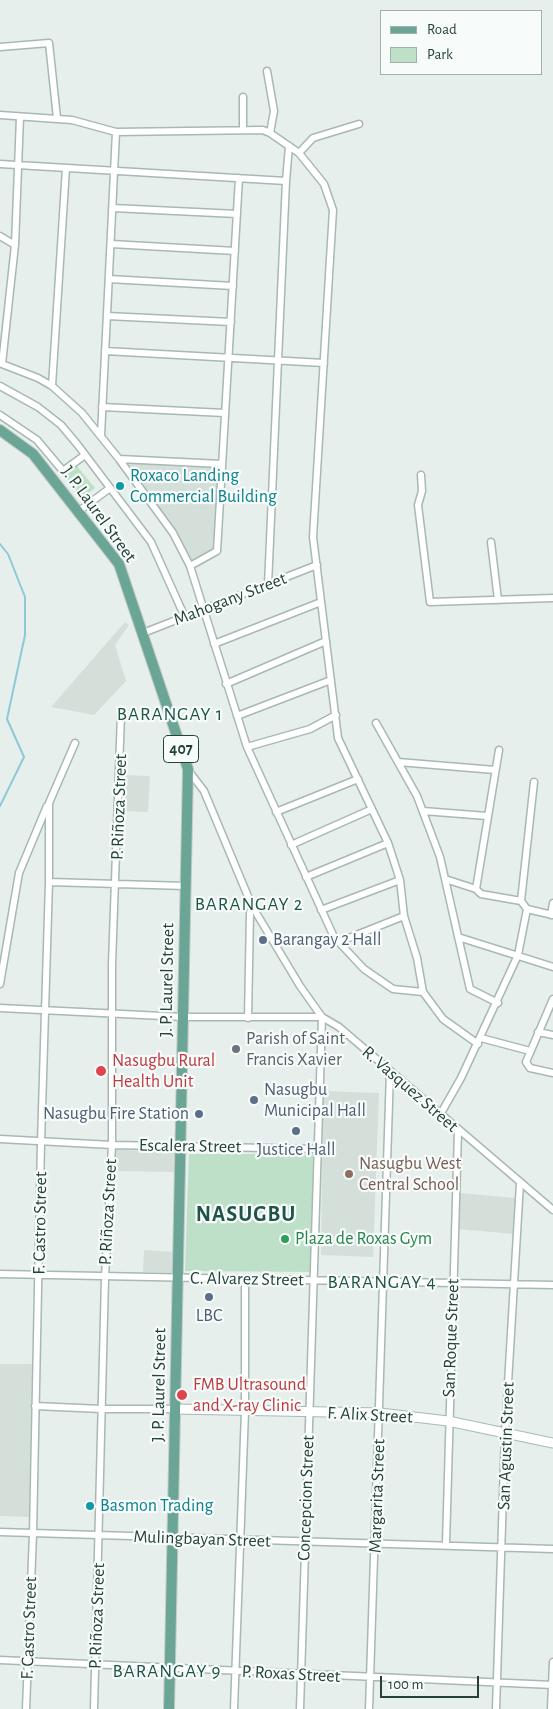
<!DOCTYPE html>
<html>
<head>
<meta charset="utf-8">
<style>
	body { margin:0 }
	#map { position:relative; width:553px; height:1709px; overflow:hidden; background:#e6efeb; font-family:"Alegreya Sans",sans-serif }
	canvas { display:block }
	.legend { position:absolute; left:380px; top:10px; width:162px; height:65px; box-sizing:border-box; background:#f7fbf9; border:1px solid #a3b1ad; margin:0; padding:6px 9px; list-style:none; font-size:15px; color:#24423a }
	.legend li { display:flex; align-items:center; gap:10px; height:25px }
	.legend b { width:25px; border:1px solid #a3b1ad }
	.scale { position:absolute; left:380px; top:1676px; width:99px; height:22px; box-sizing:border-box; border:2px solid #24423a; border-top:0; padding-left:6px; font-size:15px; line-height:18px; white-space:nowrap; color:#24423a; -webkit-text-stroke:4px #f7fbf9; paint-order:stroke }
</style>
</head>
<body>
<div id="map">
<canvas width="553" height="1709"></canvas>
<ul class="legend">
<li><b style="height:6px;background:#6aa596"></b>Road</li>
<li><b style="height:14px;background:#bfe0c8"></b>Park</li>
</ul>
<div class="scale">100 m</div>
</div>
<script>
const ctx = document.querySelector('canvas').getContext('2d');
ctx.lineJoin = 'round';
function fillPath(path, color) {
  ctx.fillStyle = color;
  ctx.fill(path, 'evenodd');
}
function toPath(rows) {
  const path = new Path2D();
  for (const r of rows) {
    path.moveTo(r[0], r[1]);
    for (let i = 2; i < r.length; i += 2) path.lineTo(r[i], r[i + 1]);
  }
  return path;
}
function stroke(path, color, width, dash) {
  ctx.strokeStyle = color;
  ctx.lineWidth = width;
  ctx.lineCap = dash ? 'butt' : 'round';
  ctx.setLineDash(dash || []);
  ctx.stroke(path);
}
function label(font, color, halo, rows, align = 'center') {
  ctx.font = font + ' "Alegreya Sans",sans-serif';
  ctx.lineWidth = 4.5;
  ctx.setLineDash([]);
  ctx.textBaseline = 'middle';
  ctx.strokeStyle = halo;
  ctx.fillStyle = color;
  for (const [text, x, y, turn = 0] of rows) {
    ctx.save();
    ctx.translate(x, y);
    ctx.rotate((+turn || 0) * Math.PI / 180);
    ctx.textAlign = isNaN(turn) ? turn : align;
    if (halo) ctx.strokeText(text, 0, 0);
    ctx.fillText(text, 0, 0);
    ctx.restore();
  }
}
fillPath(toPath([
	[124,463,219,467,216,550,191,563],
	[125,622,129,625,115,645,126,681,94,715,51,707],
	[122,775,150,776,148,812,120,811],
	[323,1091,379,1093,373,1257,321,1255],
	[115,1150,175,1151,174,1172,114,1171],
	[460,1193,515,1198,514,1234,458,1229],
	[144,1250,175,1252,176,1273,143,1272],
	[0,1364,32,1364,29,1517,0,1516]
]), '#d4dfda');
fillPath(toPath([
	[77,466,95,488,82,498,65,476],
	[189,1154,313,1154,312,1272,185,1271]
]), '#bfe0c8');
stroke(toPath([
	[0,544,8,554,25,597,25,635,7,719,24,757,0,806]
]), '#8ec9d4', 2);
const minor = toPath([
	[0,47,49,43,57,118],
	[267,71,274,111,270,133],
	[243,97,243,130],
	[0,115,72,120,116,132,263,130,270,133,299,153,324,184,333,210,313,537,338,738,388,843,400,880,404,916,417,958,423,992,443,1019,478,1044],
	[20,117,15,245,2,364,38,378,52,386,82,413,119,459,173,533,190,566,247,747,334,937,364,969,393,989,423,992],
	[299,153,313,138,359,124],
	[0,164,286,181],
	[113,208,237,214],
	[0,236,15,245],
	[111,244,235,251],
	[109,279,233,286],
	[107,316,231,322],
	[105,351,324,363],
	[0,386,38,407,61,425,77,444,151,542,183,613],
	[52,386,66,168],
	[102,407,225,413],
	[0,415,37,440,63,471,85,455],
	[101,435,116,132],
	[119,459,222,464],
	[421,475,422,491,418,505,430,602,553,598],
	[79,511,110,488],
	[491,542,498,600],
	[190,566,217,551,239,178],
	[268,585,286,181,289,146],
	[143,633,317,565],
	[214,644,321,602],
	[226,684,326,641],
	[237,716,331,680],
	[376,723,417,796,440,857,470,989,498,1003],
	[247,747,310,729,336,715],
	[398,762,495,770],
	[188,770,204,791,252,906,300,986,322,1017,339,1027,553,1210],
	[423,811,487,816],
	[276,812,358,779],
	[291,845,372,809],
	[306,877,388,843],
	[445,879,476,889,499,750],
	[49,882,186,886],
	[476,889,481,894,521,901],
	[527,909,553,915],
	[321,910,400,880],
	[551,915,553,903],
	[458,937,553,967],
	[339,942,404,916],
	[0,984,19,873,47,806],
	[553,999,526,1062,530,1068,553,1073],
	[0,1008,183,1017,322,1017,300,1709],
	[248,1018,250,913,252,906],
	[538,1032,553,1035],
	[481,1038,530,1051],
	[440,1115,461,1078,518,955,527,909,521,901,534,782],
	[0,1139,112,1145,319,1149],
	[0,1274,553,1285],
	[35,1406,102,1409,175,1409],
	[0,1532,553,1549],
	[446,1544,458,1131],
	[0,1660,553,1685],
	[26,1709,33,1534,41,1142,49,882,49,803,75,743],
	[94,1709,105,1278,112,1145,112,964,121,714],
	[234,1709,245,1411,245,1279],
	[369,1709,390,1072],
	[496,1709,505,1433,520,1183],
	[551,1709,553,1662]
]);
const secondary = toPath([
	[175,1409,380,1413,448,1421,553,1443]
]);
const primary = toPath([
	[0,430,33,454,119,564,188,769,169,1709]
]);
stroke(minor, '#a8b8b2', 9);
stroke(secondary, '#a4bbb3', 11);
stroke(primary, '#c2cac8', 12);
stroke(minor, '#fff', 6);
stroke(secondary, '#fff', 9);
stroke(primary, '#6aa596', 10);
for (const [x, y, r, color] of [
	[120,486,5,"#0f9aa8"],
	[263,940,5,"#5c6f8a"],
	[236,1049,5,"#6b7280"],
	[101,1071,6,"#e0444e"],
	[254,1100,5,"#5c6f8a"],
	[199,1114,5,"#5c6f8a"],
	[296,1131,5,"#5c6f8a"],
	[349,1174,5,"#8d6e63"],
	[285,1239,5,"#2e9e5b"],
	[209,1297,5,"#5c6f8a"],
	[182,1395,6,"#e0444e"],
	[90,1506,5,"#0f9aa8"]
]) {
  const dot = new Path2D();
  dot.arc(x, y, r, 0, 2 * Math.PI);
  ctx.fillStyle = color;
  ctx.fill(dot);
  stroke(dot, '#f7fbf9', 2);
}
for (const [x, y, w] of [
	[181,749,35]
]) {
  const box = new Path2D();
  box.roundRect(x - w / 2, y - 13.5, w, 27, 4);
  ctx.fillStyle = '#f7fbf9';
  ctx.fill(box);
  stroke(box, '#24423a', 1);
}
label('bold 16px', '#24423a', null, [
	["407",181,749]
]);
label('18px', '#0d838f', '#f7fbf9', [
	["Roxaco Landing",130,476],
	["Commercial Building",130,497],
	["Basmon Trading",100,1506]
], 'left');
label('18px', '#24423a', '#f7fbf9', [
	["J. P. Laurel Street",99,514,54],
	["Mahogany Street",230,599,-21],
	["P. Riñoza Street",119,807,-88],
	["J. P. Laurel Street",167,980,-89],
	["R. Vasquez Street",410,1089,41],
	["Escalera Street",190,1146,1],
	["P. Riñoza Street",108,1212,-87],
	["F. Castro Street",40,1223,-89],
	["C. Alvarez Street",247,1279,1],
	["San Roque Street",451,1338,-88],
	["J. P. Laurel Street",159,1385,-89],
	["F. Alix Street",370,1415,3],
	["San Agustin Street",506,1446,-88],
	["Margarita Street",377,1496,-88],
	["Concepcion Street",306,1498,-88],
	["Mulingbayan Street",202,1539,2],
	["P. Riñoza Street",97,1616,-88],
	["F. Castro Street",29,1628,-88],
	["P. Roxas Street",291,1674,3]
]);
label('18px', '#4e5e75', '#f7fbf9', [
	["Barangay 2 Hall",273,940],
	["Nasugbu",264,1090],
	["Municipal Hall",264,1111],
	["Nasugbu Fire Station",189,1114,"right"],
	["Justice Hall",296,1150,"center"],
	["LBC",209,1316,"center"]
], 'left');
label('18px', '#5b616d', '#f7fbf9', [
	["Parish of Saint",246,1039],
	["Francis Xavier",246,1060]
], 'left');
label('18px', '#be3a42', '#f7fbf9', [
	["Nasugbu Rural",112,1061],
	["Health Unit",112,1082],
	["FMB Ultrasound",193,1385],
	["and X-ray Clinic",193,1406]
], 'left');
label('18px', '#785e54', '#f7fbf9', [
	["Nasugbu West",359,1164],
	["Central School",359,1185]
], 'left');
label('18px', '#27864d', '#f7fbf9', [
	["Plaza de Roxas Gym",295,1239]
], 'left');
ctx.letterSpacing = '1px';
label('19px', '#1f5548', '#f7fbf9', [
	["BARANGAY 1",170,714],
	["BARANGAY 2",249,904],
	["BARANGAY 4",382,1282],
	["BARANGAY 9",167,1671]
]);
ctx.letterSpacing = '0px';
ctx.letterSpacing = '1px';
label('bold 22px', '#1f5548', '#f7fbf9', [
	["NASUGBU",246,1214]
]);
ctx.letterSpacing = '0px';
</script>
</body>
</html>
